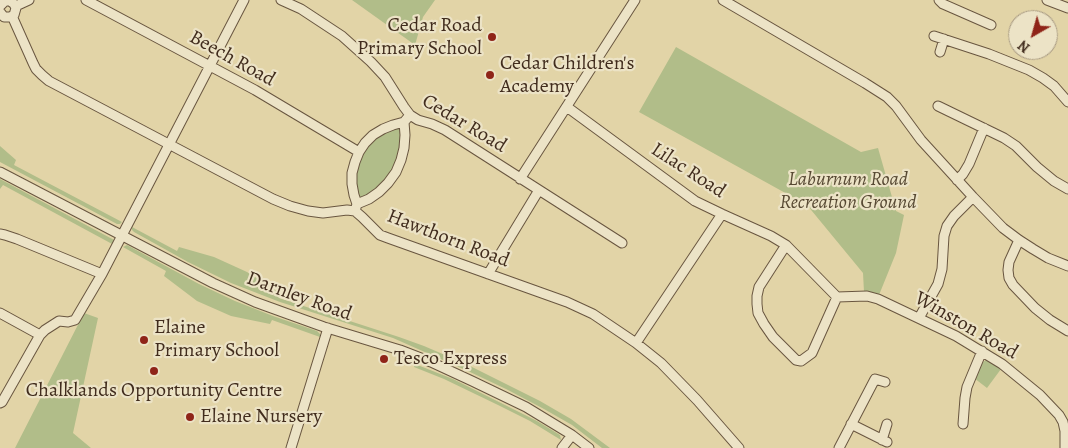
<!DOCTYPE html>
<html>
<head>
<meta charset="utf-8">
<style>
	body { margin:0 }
	#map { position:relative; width:1068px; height:448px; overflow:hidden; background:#e2d4a7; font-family:Alegreya,serif }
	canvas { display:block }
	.north { position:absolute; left:1008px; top:10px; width:50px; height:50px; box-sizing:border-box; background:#ece3c6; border:1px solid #a89a82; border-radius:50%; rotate:218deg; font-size:14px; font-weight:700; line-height:20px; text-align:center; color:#412c1d }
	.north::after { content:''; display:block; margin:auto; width:18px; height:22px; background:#8f2418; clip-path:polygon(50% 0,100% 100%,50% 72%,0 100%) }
</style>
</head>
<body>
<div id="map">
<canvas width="1068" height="448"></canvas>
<div class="north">N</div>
</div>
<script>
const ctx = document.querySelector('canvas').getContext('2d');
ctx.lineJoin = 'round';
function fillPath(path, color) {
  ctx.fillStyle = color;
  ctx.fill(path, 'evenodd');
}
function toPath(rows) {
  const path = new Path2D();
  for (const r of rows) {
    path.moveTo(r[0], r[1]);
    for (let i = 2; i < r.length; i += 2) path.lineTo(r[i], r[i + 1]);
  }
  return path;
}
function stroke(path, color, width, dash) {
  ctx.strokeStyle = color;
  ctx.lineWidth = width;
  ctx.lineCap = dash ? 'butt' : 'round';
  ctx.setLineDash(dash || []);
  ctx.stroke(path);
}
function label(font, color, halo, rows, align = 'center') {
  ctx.font = font + ' Alegreya,serif';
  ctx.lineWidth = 4.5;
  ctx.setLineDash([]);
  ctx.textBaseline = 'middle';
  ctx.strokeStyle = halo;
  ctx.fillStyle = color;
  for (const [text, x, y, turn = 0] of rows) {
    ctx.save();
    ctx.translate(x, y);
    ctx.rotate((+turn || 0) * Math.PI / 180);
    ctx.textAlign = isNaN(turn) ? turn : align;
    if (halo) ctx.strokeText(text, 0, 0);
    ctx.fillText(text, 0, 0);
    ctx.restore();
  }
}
fillPath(toPath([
	[352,0,435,0,423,17,415,45],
	[676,47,861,152,878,148,896,211,904,215,896,253,879,295,864,292,863,273,807,205,639,112],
	[402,126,399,160,387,181,359,201,357,194,355,173,358,163,368,145,375,138,384,132],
	[0,146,16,160,14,165,122,222,120,224,117,224,0,162],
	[0,179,116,241,114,245,3,185,0,189],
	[132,227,177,251,179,247,214,257,247,272,280,293,279,298,282,299,399,337,424,346,466,364,540,401,571,419,610,448,602,448,572,425,544,409,506,389,470,372,393,338,280,302,231,283,188,262,134,232,132,230],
	[127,245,199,284,235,301,273,316,317,331,321,335,320,337,272,320,270,324,231,316,197,301,164,276,166,271,123,247],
	[84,313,98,318,73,433,91,448,15,448],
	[988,359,1001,369,987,388,974,378,981,363],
	[415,364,453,379,537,421,560,435,561,440,530,421,498,405,444,379,414,367]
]), '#b1bd89');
const minor = toPath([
	[86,0,255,90,359,152],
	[281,0,301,9,342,36,371,62,385,77,404,107,410,115,418,120,432,124,445,130,622,243],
	[723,0,865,83,887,97,896,106,921,140,973,197,1003,228,1019,240,1033,249,1048,258,1068,266],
	[939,0,943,4,991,25],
	[1047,0,1068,8],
	[0,6,5,1,10,1,14,4,16,8,14,15,10,17,4,17,0,12],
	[16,6,29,0],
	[12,16,33,63,36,69,42,75,49,81,273,199,290,206,308,211,323,213,347,210,355,211,362,217,380,235,388,238,567,302,593,314,636,343,661,363,697,400,739,448],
	[934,36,989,54,1029,70,1043,78,1054,86,1068,102],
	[940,52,944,39],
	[938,106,1004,138,1016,146,1037,167,1054,181,1068,189],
	[567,107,695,201,722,214,771,236,786,245,837,297],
	[0,172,213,283,255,302,324,327,400,350,431,362,472,381,526,407,572,435,589,448],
	[520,179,635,0],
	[957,180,963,174,969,164,984,128],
	[357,204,354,195,352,184,352,173,355,162,359,152,365,143,373,135,383,129,393,125,404,122],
	[355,211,357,204,369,199,379,192,388,183,396,172,401,160,404,148,405,135,404,122,410,115],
	[0,234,5,235,17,239,102,274],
	[1019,240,1009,262,1008,270,1009,278,1013,285,1035,308,1050,320,1068,331],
	[786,245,759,287,757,296,757,304,758,313,764,324,773,337,796,360,801,361,812,353,837,297],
	[488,274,539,190],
	[837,297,867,296,878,299,956,336,1002,364,1040,395,1059,415,1063,422,1065,431,1065,448],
	[0,313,40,335],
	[919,318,938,284,942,269,944,236,947,226,954,216,973,197],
	[636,343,722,214],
	[0,403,2,402,40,335,45,330,59,321,68,322,75,320,102,274,244,0],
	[851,424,887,442],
	[963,424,965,398,967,387,982,351],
	[882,440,887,424],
	[291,448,328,328],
	[562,448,572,435],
	[839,448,875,379,885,382]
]);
stroke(minor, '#695640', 11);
stroke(minor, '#ece3c6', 9);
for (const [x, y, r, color] of [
	[492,37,5,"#8f2418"],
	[490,75,5,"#8f2418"],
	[144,340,5,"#8f2418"],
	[384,359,5,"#8f2418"],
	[154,371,5,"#8f2418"],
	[190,417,5,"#8f2418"]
]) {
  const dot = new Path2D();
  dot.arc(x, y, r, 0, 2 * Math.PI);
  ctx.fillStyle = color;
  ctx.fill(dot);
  stroke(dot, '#ece3c6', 2);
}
label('20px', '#412c1d', '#ece3c6', [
	["Cedar Road",482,26,"right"],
	["Primary School",482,49,"right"],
	["Cedar Children's",500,64],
	["Academy",500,87],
	["Elaine",154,328],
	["Primary School",154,351],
	["Tesco Express",394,359],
	["Chalklands Opportunity Centre",154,391,"center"],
	["Elaine Nursery",200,417]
], 'left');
label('20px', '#412c1d', '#ece3c6', [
	["Beech Road",232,59,29],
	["Cedar Road",464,124,31],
	["Lilac Road",688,171,33],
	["Hawthorn Road",448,239,21],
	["Darnley Road",299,297,20],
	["Winston Road",966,326,30]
]);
label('italic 20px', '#574933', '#ece3c6', [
	["Laburnum Road",848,180],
	["Recreation Ground",848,203]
]);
</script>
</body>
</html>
